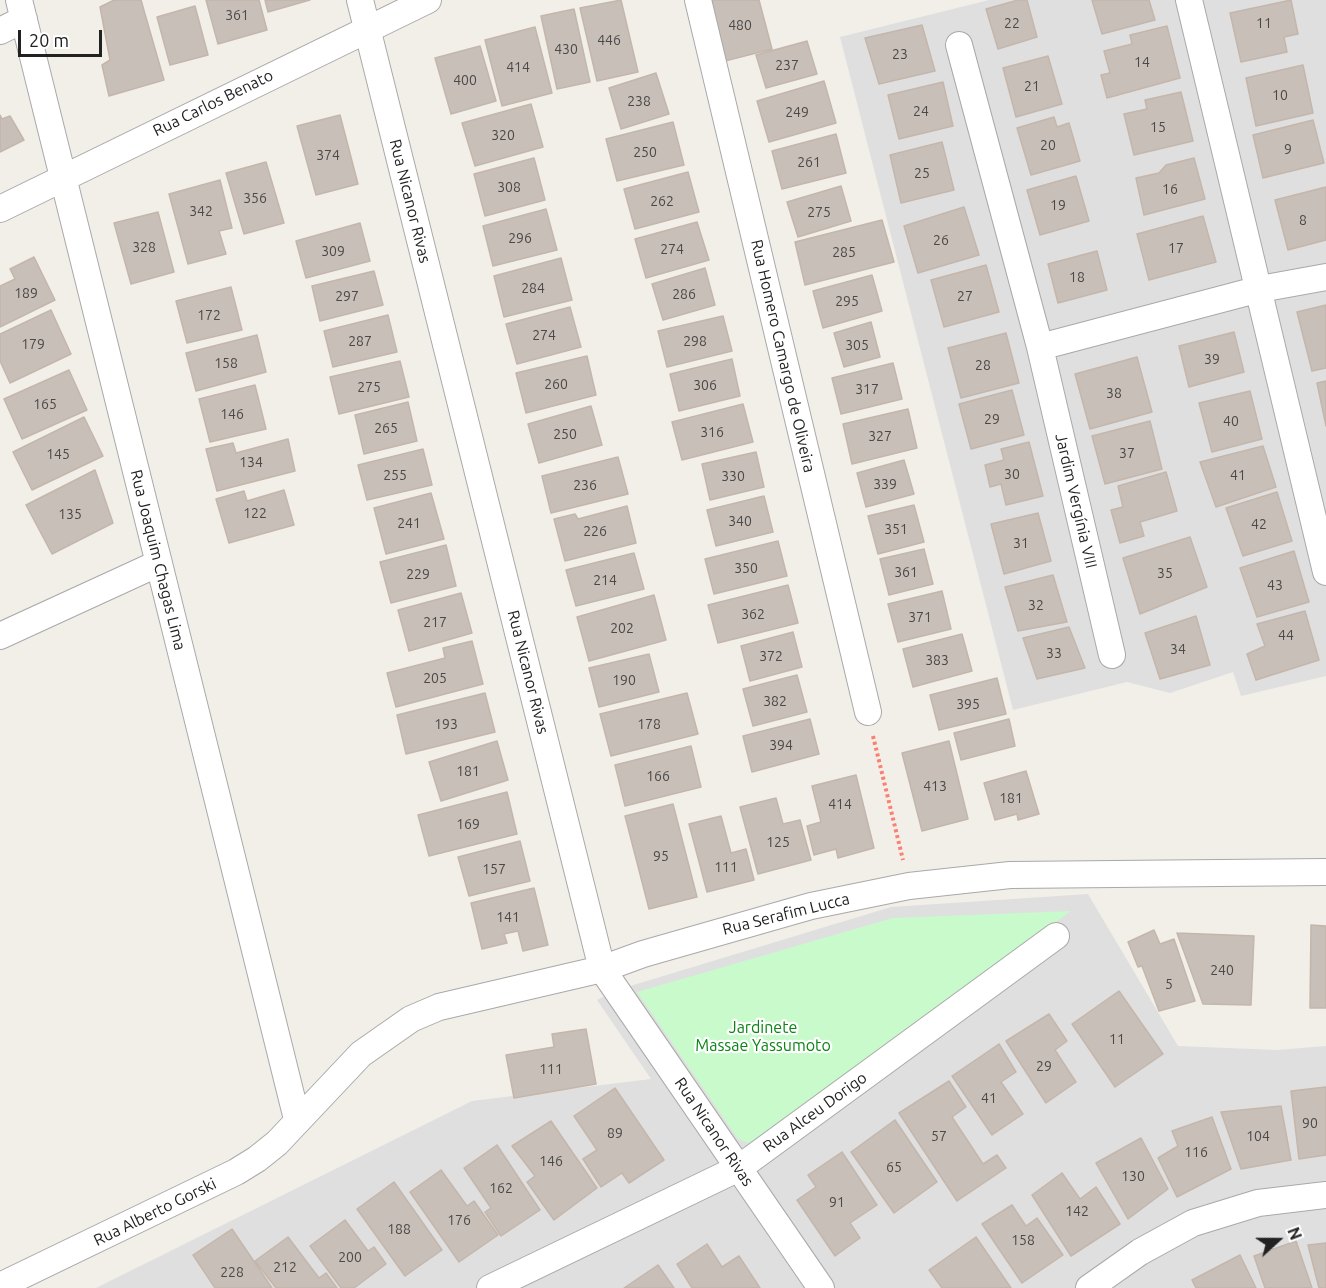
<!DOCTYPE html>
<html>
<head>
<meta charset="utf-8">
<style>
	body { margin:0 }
	#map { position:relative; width:1326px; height:1288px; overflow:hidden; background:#f2efe9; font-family:Ubuntu,sans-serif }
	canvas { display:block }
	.north { position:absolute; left:1248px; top:1210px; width:60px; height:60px; -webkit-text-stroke:4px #fff; paint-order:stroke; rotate:69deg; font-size:16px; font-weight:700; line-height:24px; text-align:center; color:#222 }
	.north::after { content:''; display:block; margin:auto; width:21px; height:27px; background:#222; clip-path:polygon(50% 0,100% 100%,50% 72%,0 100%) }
	.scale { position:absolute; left:18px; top:30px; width:84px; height:27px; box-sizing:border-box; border:3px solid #222; border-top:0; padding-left:8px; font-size:18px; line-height:21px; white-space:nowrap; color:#222; -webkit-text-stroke:4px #fff; paint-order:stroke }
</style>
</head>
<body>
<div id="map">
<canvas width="1326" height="1288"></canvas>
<div class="north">N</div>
<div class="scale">20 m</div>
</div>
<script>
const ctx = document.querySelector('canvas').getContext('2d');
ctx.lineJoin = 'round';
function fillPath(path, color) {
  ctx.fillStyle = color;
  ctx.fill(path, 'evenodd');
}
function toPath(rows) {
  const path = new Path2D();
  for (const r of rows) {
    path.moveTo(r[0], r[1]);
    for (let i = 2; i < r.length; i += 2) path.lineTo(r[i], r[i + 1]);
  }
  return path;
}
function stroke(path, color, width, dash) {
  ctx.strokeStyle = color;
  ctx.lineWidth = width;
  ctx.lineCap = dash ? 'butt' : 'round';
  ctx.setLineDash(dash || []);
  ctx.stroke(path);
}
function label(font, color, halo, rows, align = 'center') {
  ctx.font = font + ' Ubuntu,sans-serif';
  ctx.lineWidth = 4.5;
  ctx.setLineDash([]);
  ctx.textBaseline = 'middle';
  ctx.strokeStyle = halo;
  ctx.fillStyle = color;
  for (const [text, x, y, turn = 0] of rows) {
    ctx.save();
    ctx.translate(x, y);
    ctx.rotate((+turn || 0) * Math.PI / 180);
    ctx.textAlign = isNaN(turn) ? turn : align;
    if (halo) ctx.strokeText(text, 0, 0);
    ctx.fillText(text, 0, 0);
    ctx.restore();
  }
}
fillPath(toPath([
	[989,0,1326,0,1326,676,1241,696,1233,672,1170,693,1127,682,1013,710,840,37],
	[1088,894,1178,1046,1277,1050,1326,1046,1326,1288,96,1288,472,1101,651,1079,597,1000,617,990,891,907]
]), '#e0dfdf');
fillPath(toPath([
	[1071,911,749,1143,738,1139,637,992,893,918]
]), '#c8facc');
const building = toPath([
	[114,0,141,0,164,80,109,96,102,65,110,60,100,7,114,0],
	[206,0,259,0,267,30,218,44,206,0],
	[265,0,310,0,268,12,265,0],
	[621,0,638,72,597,81,580,8,621,0],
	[709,0,759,0,772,49,725,61,709,0],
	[1018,0,1027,0,1037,37,998,49,986,9,1018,0],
	[1092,0,1149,0,1155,20,1102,34,1092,0],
	[1291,0,1298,34,1284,37,1287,52,1241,62,1230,13,1291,0],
	[195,6,208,55,170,65,157,17,195,6],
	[574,9,590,82,557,89,541,16,574,9],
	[922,25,935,71,879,84,865,38,922,25],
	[1167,26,1180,78,1107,98,1101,75,1110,73,1104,51,1132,44,1130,35,1167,26],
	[535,27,552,93,502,106,485,40,535,27],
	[807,41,817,74,766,88,756,55,807,41],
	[480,46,496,101,451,114,435,58,480,46],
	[1048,56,1062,104,1016,117,1003,68,1048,56],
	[1303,65,1313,113,1256,126,1246,78,1303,65],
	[656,73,669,114,621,129,609,88,656,73],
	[824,81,836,123,769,142,757,101,824,81],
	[943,82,953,126,899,139,888,95,943,82],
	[1181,92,1193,141,1134,155,1124,114,1147,109,1145,100,1181,92],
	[531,104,543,147,475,166,462,123,531,104],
	[0,115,2,119,10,116,24,140,0,152,0,115],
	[340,115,358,184,316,195,297,126,340,115],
	[1054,117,1057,127,1069,123,1080,161,1031,175,1017,128,1054,117],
	[1313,120,1324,163,1263,178,1253,135,1313,120],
	[673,122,684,165,617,181,606,139,673,122],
	[836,134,846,173,782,189,772,151,836,134],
	[942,142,954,190,901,203,890,155,942,142],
	[534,158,545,200,485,216,474,174,534,158],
	[1194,158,1205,199,1144,215,1136,178,1159,173,1166,165,1194,158],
	[266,162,284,223,244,234,226,173,266,162],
	[688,172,699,212,635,229,624,189,688,172],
	[1076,176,1089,221,1040,235,1027,190,1076,176],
	[220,180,232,228,219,231,226,254,188,264,169,194,220,180],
	[841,186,851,221,798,237,787,202,841,186],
	[1326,187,1326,240,1288,250,1275,200,1326,187],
	[964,207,979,255,918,273,904,226,964,207],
	[546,209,557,250,493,266,483,226,546,209],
	[158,212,174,272,131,284,114,223,158,212],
	[1203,216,1216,262,1149,280,1137,234,1203,216],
	[882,220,894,262,805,285,795,242,882,220],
	[697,222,709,260,646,278,635,239,697,222],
	[360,223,370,261,306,278,296,241,360,223],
	[1097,251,1107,290,1058,303,1048,264,1097,251],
	[34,257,55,300,0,327,0,286,15,279,10,269,34,257],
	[561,258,572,300,504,317,494,276,561,258],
	[986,265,999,312,944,327,931,280,986,265],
	[705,268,715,305,663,320,652,284,705,268],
	[374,271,383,305,320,321,312,286,374,271],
	[872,275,882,311,823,328,813,291,872,275],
	[231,287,242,330,187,343,176,301,231,287],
	[1326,305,1326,368,1312,371,1297,312,1326,305],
	[570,307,581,347,517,364,506,324,570,307],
	[51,310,71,354,10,383,0,361,0,334,51,310],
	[388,315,397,352,333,367,324,331,388,315],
	[723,316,732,351,667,367,658,331,723,316],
	[871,322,880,357,844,367,834,333,871,322],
	[1234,332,1244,372,1189,387,1179,346,1234,332],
	[1006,333,1019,383,961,398,948,348,1006,333],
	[257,335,266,372,196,391,186,353,257,335],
	[587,356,596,395,526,413,516,373,587,356],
	[1137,357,1152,412,1090,429,1075,374,1137,357],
	[732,359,740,396,679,411,670,374,732,359],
	[400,361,409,397,339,414,330,377,400,361],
	[893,363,902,399,841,414,832,378,893,363],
	[69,370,87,410,22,439,4,399,69,370],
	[1326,381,1326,426,1317,383,1326,381],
	[255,385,266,429,210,442,199,399,255,385],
	[1012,390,1024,435,971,449,959,404,1012,390],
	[1250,391,1262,439,1212,452,1199,403,1250,391],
	[408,402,417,441,364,454,355,415,408,402],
	[743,404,753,442,682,460,672,422,743,404],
	[591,406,602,445,539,463,528,424,591,406],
	[908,409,917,448,852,464,843,424,908,409],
	[84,417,103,456,32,490,13,452,84,417],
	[1150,421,1162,469,1105,484,1092,436,1150,421],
	[288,439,295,471,217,491,206,449,233,443,236,453,288,439],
	[1029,442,1043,496,1006,505,1001,484,990,487,985,465,1004,460,1001,449,1029,442],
	[1263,446,1276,487,1216,507,1200,462,1263,446],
	[423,449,432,485,367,500,358,465,423,449],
	[756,452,764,487,710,500,702,464,756,452],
	[618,457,628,494,551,513,542,476,618,457],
	[904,460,914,494,866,507,857,473,904,460],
	[95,470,113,523,52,554,26,505,95,470],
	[1166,472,1177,511,1140,522,1144,536,1120,543,1111,510,1123,507,1118,486,1166,472],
	[284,490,294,525,229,543,216,499,244,491,247,501,284,490],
	[1277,492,1292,541,1243,556,1226,508,1277,492],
	[431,493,444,539,386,554,374,508,431,493],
	[764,496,773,532,716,546,707,510,764,496],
	[914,505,924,542,878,554,868,516,914,505],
	[627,506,636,543,565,561,554,519,575,514,578,519,627,506],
	[1038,513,1051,561,1004,574,991,524,1038,513],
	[1190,537,1207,587,1140,614,1123,558,1190,537],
	[778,541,787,576,714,594,705,559,778,541],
	[446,545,456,586,391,603,380,562,446,545],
	[924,549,933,584,889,595,880,559,924,549],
	[1294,551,1309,602,1257,617,1240,568,1294,551],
	[634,553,644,589,576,606,566,570,634,553],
	[1053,575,1067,622,1018,631,1005,587,1053,575],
	[788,585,798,623,718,643,708,605,788,585],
	[942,591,951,629,898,642,888,604,942,591],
	[461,593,472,633,409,651,398,610,461,593],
	[654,595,666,640,589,661,577,617,654,595],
	[1305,611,1319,660,1256,680,1247,654,1265,646,1257,624,1305,611],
	[1196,616,1210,665,1160,679,1145,633,1196,616],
	[1069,627,1085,668,1037,679,1023,638,1069,627],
	[793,632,802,667,750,681,741,646,793,632],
	[962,634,972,671,913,687,903,649,962,634],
	[472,641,483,684,396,707,387,673,445,658,443,648,472,641],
	[649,654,659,692,599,707,589,668,649,654],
	[797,675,807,712,753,726,743,689,797,675],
	[997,678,1006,714,939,730,930,695,997,678],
	[485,693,495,732,406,754,397,715,485,693],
	[687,693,698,734,611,756,600,714,687,693],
	[810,719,819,754,752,772,743,736,810,719],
	[1009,719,1015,746,961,760,954,733,1009,719],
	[497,741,508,780,441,801,429,762,497,741],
	[949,741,968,819,922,831,902,753,949,741],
	[691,746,701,787,625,806,615,765,691,746],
	[1026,771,1039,814,1018,820,1017,814,995,820,984,783,1026,771],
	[856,775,874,848,838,858,836,849,814,855,807,826,821,822,812,786,856,775],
	[507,792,517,834,429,856,418,815,507,792],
	[776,798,783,824,800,820,811,860,758,874,740,807,776,798],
	[673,804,697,897,649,909,625,816,673,804],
	[721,816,731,853,746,849,754,880,707,892,689,824,721,816],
	[520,841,530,881,469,896,458,857,520,841],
	[534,888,548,945,523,951,518,931,504,934,507,943,482,949,471,903,534,888],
	[1311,925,1326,926,1326,1008,1310,1008,1311,925],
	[1154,930,1160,944,1174,939,1195,1001,1159,1011,1142,966,1138,967,1128,942,1154,930],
	[1177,933,1254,936,1251,1005,1203,1004,1177,933],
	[1119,991,1163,1054,1115,1087,1072,1024,1119,991],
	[1049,1014,1067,1041,1055,1050,1076,1082,1046,1103,1006,1041,1049,1014],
	[586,1029,596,1084,514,1098,506,1055,554,1047,552,1034,586,1029],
	[999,1044,1016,1072,1001,1082,1023,1114,992,1135,952,1076,999,1044],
	[949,1081,966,1107,952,1117,983,1164,997,1155,1006,1168,957,1201,899,1113,949,1081],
	[1326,1087,1326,1155,1299,1159,1291,1091,1326,1087],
	[615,1088,664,1160,629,1183,622,1173,601,1187,583,1159,597,1150,574,1116,615,1088],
	[1281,1106,1291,1160,1241,1169,1221,1112,1281,1106],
	[1212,1117,1231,1169,1177,1197,1158,1158,1178,1146,1172,1131,1212,1117],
	[895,1120,937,1182,894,1213,851,1152,895,1120],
	[551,1121,597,1188,554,1220,527,1182,535,1176,512,1146,551,1121],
	[1141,1138,1168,1189,1128,1219,1096,1163,1141,1138],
	[497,1145,540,1210,501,1236,485,1212,491,1208,464,1168,497,1145],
	[842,1152,877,1205,850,1223,860,1238,835,1256,797,1200,816,1187,808,1175,842,1152],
	[441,1170,467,1206,474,1201,498,1235,459,1262,410,1192,441,1170],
	[1062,1173,1080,1199,1096,1187,1120,1224,1071,1256,1032,1195,1062,1173],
	[394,1182,442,1250,405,1276,357,1209,394,1182],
	[1012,1205,1026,1226,1037,1218,1063,1255,1022,1283,982,1224,1012,1205],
	[345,1220,368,1251,374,1247,386,1264,354,1288,341,1288,310,1246,345,1220],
	[232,1229,272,1288,215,1288,193,1255,232,1229],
	[288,1237,319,1278,326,1273,337,1288,276,1288,255,1261,288,1237],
	[976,1237,1011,1288,942,1288,929,1270,976,1237],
	[1296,1241,1312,1288,1265,1288,1254,1256,1296,1241],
	[1326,1243,1326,1288,1319,1288,1308,1245,1326,1243],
	[707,1244,722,1267,739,1256,760,1288,692,1288,677,1264,707,1244],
	[1240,1255,1256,1288,1196,1288,1192,1280,1240,1255],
	[658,1265,674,1288,624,1288,658,1265]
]);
fillPath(building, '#c7bfb8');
stroke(building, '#c4b6ab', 1.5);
const street = toPath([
	[19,0,297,1119],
	[360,0,602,969,821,1288],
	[698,0,868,712],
	[1189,0,1326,572],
	[0,31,24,19],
	[959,45,1040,347,1112,655],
	[0,209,428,0],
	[1040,347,1260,289,1326,277],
	[0,636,159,563],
	[0,1286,236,1172,257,1159,277,1143,361,1054,411,1019,439,1007,602,969,643,954,811,906,909,886,1010,875,1326,872],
	[490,1288,739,1168,1056,936],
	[1089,1288,1140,1252,1193,1223,1258,1203,1326,1195]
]);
stroke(street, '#a9a9a9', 28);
stroke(toPath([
	[873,736,903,860]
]), '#fa8072', 4, [3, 3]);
stroke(street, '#fff', 26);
label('14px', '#4b4948', null, [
	["361",237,15],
	["22",1012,23],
	["11",1264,23],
	["480",740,25],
	["446",609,40],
	["430",566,49],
	["23",900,54],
	["14",1142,62],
	["237",787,65],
	["414",518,67],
	["400",465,80],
	["21",1032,86],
	["10",1280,95],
	["238",639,101],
	["24",921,111],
	["249",797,112],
	["15",1158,127],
	["320",503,135],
	["20",1048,145],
	["9",1288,149],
	["250",645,152],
	["374",328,155],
	["261",809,162],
	["25",922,173],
	["308",509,187],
	["16",1170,189],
	["356",255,198],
	["262",662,201],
	["19",1058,205],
	["342",201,211],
	["275",819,212],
	["8",1303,220],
	["296",520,238],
	["26",941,240],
	["328",144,247],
	["17",1176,248],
	["274",672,249],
	["309",333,251],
	["285",844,252],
	["18",1077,277],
	["284",533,288],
	["189",26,293],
	["286",684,294],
	["297",347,296],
	["27",965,296],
	["295",847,301],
	["172",209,315],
	["274",544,335],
	["287",360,341],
	["298",695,341],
	["179",33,344],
	["305",857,345],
	["39",1212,359],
	["158",226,363],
	["28",983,365],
	["260",556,384],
	["306",705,385],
	["275",369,387],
	["317",867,389],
	["38",1114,393],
	["165",45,404],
	["146",232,414],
	["29",992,419],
	["40",1231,421],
	["265",386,428],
	["316",712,432],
	["250",565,434],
	["327",880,436],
	["37",1127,453],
	["145",58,454],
	["134",251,462],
	["30",1012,474],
	["255",395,475],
	["41",1238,475],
	["330",733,476],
	["339",885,484],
	["236",585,485],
	["122",255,513],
	["135",70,514],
	["340",740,521],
	["241",409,523],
	["42",1259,524],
	["351",896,529],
	["226",595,531],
	["31",1021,543],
	["350",746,568],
	["361",906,572],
	["35",1165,573],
	["229",418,574],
	["214",605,580],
	["43",1275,585],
	["32",1036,605],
	["362",753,614],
	["371",920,617],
	["217",435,622],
	["202",622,628],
	["44",1286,635],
	["34",1178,649],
	["33",1054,653],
	["372",771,656],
	["383",937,660],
	["205",435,678],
	["190",624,680],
	["382",775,701],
	["395",968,704],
	["193",446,724],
	["178",649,724],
	["394",781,745],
	["181",468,771],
	["166",658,776],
	["413",935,786],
	["181",1011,798],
	["414",840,804],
	["169",468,824],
	["125",778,842],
	["95",661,856],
	["111",726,867],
	["157",494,869],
	["141",508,917],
	["240",1222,970],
	["5",1169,984],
	["11",1117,1039],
	["29",1044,1066],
	["111",551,1069],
	["41",989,1098],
	["90",1310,1123],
	["89",615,1133],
	["57",939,1136],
	["104",1258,1136],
	["116",1196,1152],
	["146",551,1161],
	["65",894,1167],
	["130",1133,1176],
	["162",501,1188],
	["91",837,1202],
	["142",1077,1211],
	["176",459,1220],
	["188",399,1229],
	["158",1023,1240],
	["200",350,1257],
	["212",285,1267],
	["228",232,1272]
]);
label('16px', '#222', '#fff', [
	["Rua Carlos Benato",213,103,-26],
	["Rua Nicanor Rivas",410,201,76],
	["Rua Homero Camargo de Oliveira",783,356,77],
	["Jardim Vergínia VIII",1076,501,77],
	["Rua Joaquim Chagas Lima",158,560,76],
	["Rua Nicanor Rivas",528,672,76],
	["Rua Serafim Lucca",786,914,-14],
	["Rua Alceu Dorigo",815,1112,-36],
	["Rua Nicanor Rivas",714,1132,56],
	["Rua Alberto Gorski",155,1212,-26]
]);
label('16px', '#0c8416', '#fff', [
	["Jardinete",763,1028],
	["Massae Yassumoto",763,1046]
]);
</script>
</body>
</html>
